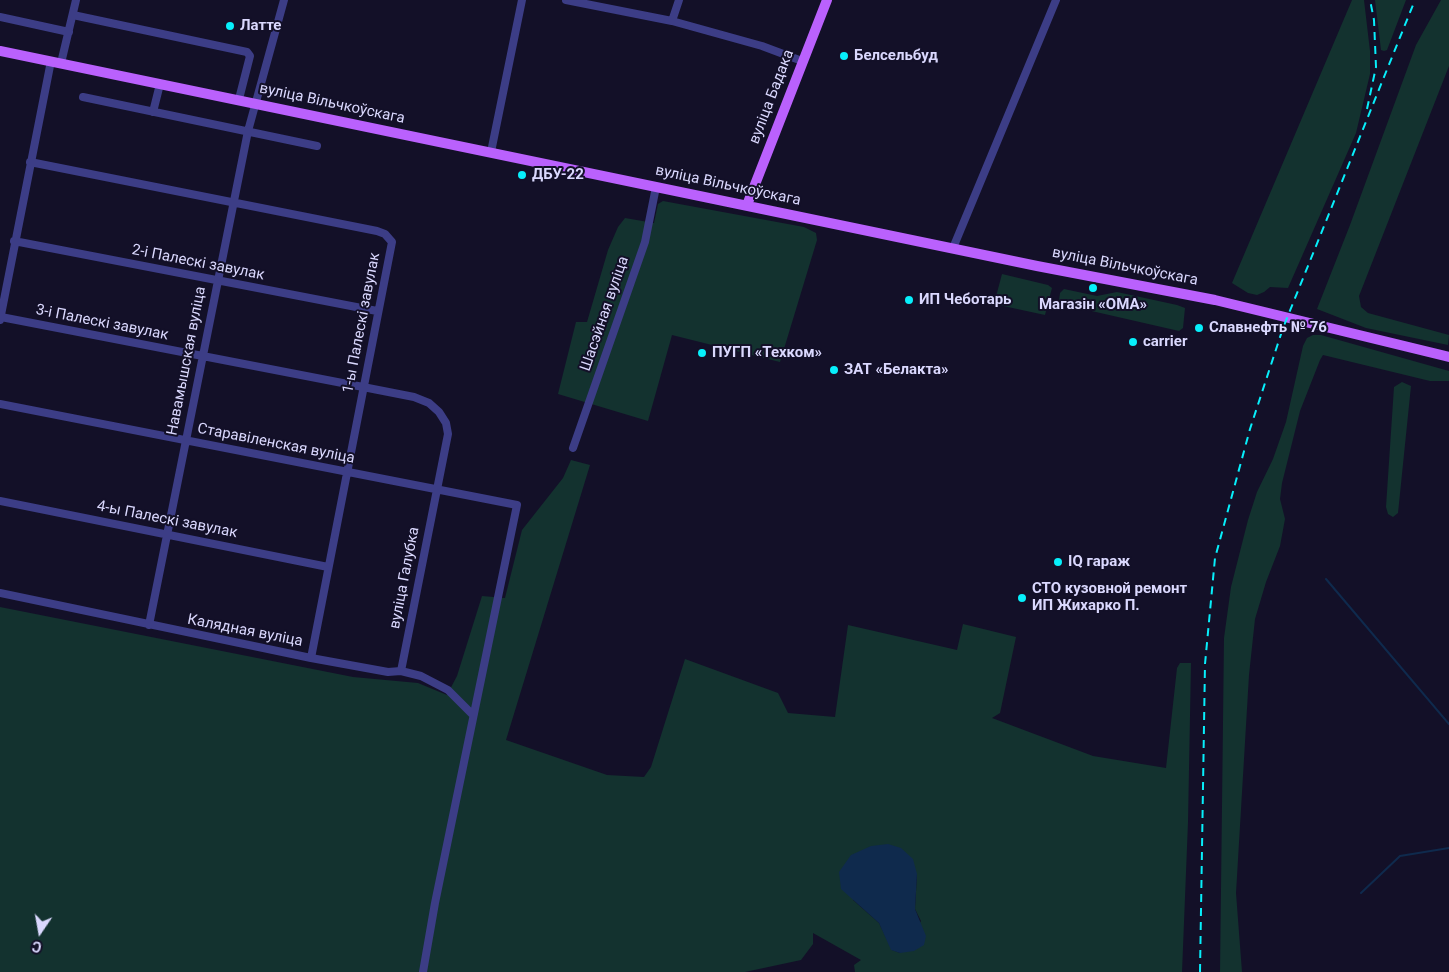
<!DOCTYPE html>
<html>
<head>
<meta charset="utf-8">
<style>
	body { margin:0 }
	#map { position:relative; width:1449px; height:972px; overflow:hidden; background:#131028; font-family:Roboto,sans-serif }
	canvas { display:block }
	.north { position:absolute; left:15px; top:907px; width:50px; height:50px; -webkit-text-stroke:4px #131028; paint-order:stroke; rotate:192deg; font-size:14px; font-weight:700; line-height:20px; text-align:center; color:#dad8fe }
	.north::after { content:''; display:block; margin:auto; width:18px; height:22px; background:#dad8fe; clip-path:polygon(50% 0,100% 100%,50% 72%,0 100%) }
</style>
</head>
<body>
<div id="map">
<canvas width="1449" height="972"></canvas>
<div class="north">С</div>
</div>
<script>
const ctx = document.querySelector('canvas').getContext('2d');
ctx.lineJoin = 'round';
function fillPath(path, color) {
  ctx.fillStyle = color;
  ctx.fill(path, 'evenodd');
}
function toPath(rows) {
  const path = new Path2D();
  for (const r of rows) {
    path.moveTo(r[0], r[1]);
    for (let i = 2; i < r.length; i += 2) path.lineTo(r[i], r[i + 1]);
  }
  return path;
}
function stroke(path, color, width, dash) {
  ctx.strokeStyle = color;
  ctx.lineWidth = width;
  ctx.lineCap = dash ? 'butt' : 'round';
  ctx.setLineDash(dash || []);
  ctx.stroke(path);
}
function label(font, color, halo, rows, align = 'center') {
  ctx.font = font + ' Roboto,sans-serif';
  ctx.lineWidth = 4;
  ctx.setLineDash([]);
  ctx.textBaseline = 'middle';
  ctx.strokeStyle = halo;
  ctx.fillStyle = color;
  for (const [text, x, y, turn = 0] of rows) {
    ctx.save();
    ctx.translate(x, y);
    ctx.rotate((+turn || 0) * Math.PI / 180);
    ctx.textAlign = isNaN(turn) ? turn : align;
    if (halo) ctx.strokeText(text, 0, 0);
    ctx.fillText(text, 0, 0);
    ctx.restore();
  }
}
fillPath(toPath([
	[1352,0,1364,0,1370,51,1370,74,1356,133,1288,288,1270,287,1264,292,1257,295,1248,293,1232,283],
	[1375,0,1406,0,1387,50,1384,51,1381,50],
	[1441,0,1449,0,1449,66,1359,296,1361,307,1368,313,1449,335,1448,345,1366,328,1317,309,1350,225,1416,45],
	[663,201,804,227,816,233,817,240,780,362,672,335,648,421,558,394,576,322,587,322,608,250,618,227,625,218,654,223,658,204],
	[1002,274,1048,285,1052,288,1045,315,994,304],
	[1064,289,1097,296,1117,292,1177,305,1185,308,1183,328,1179,331,1061,304,1059,300,1060,293],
	[1313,335,1321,335,1449,371,1449,381,1430,381,1323,355,1320,360,1300,411,1282,483,1280,499,1285,519,1280,546,1266,582,1255,619,1249,675,1236,893,1242,972,1220,972,1224,638,1231,587,1248,520,1257,492,1273,459,1286,422,1303,346,1307,338],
	[1402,382,1411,386,1398,513,1393,517,1388,514,1386,507,1394,387],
	[571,460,590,465,506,740,607,775,644,777,651,767,685,659,778,693,788,713,835,717,848,625,957,650,963,624,1016,637,1000,713,992,718,1093,756,1166,768,1177,668,1180,663,1191,663,1188,822,1182,972,855,972,854,965,861,960,813,933,813,944,801,960,745,972,0,972,0,607,353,677,418,683,447,695,457,676,482,596,505,598,522,530,563,478],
	[917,874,915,909,921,921,900,953,892,950,879,923,853,900]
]), '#13322f');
fillPath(toPath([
	[888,844,901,848,913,859,917,874,915,909,926,936,924,945,914,951,900,953,891,950,879,923,841,889,839,872,851,855,871,846]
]), '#0f2a4d');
stroke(toPath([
	[1326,579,1449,724],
	[1361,893,1400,856,1449,848]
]), '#0f2a4d', 2);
stroke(toPath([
	[566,0,672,21,762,46,802,61],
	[73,15,247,52,250,56,239,99],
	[0,17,69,32],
	[672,21,679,0],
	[61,63,76,0],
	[83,97,317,146],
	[153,112,160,84],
	[491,152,522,0],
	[30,162,377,231,385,234,392,242,311,658],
	[14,241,377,311],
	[953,248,1056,0],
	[1,317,363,387,414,397,429,403,439,412,446,423,448,434,401,671],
	[0,320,51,61],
	[0,404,517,505,435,903,423,972],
	[573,448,645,242,656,187],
	[0,501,328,567],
	[0,593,311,658,388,672,401,671,421,676,448,690,473,715],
	[149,625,248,131,284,0]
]), '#3c3d86', 8);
stroke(toPath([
	[0,51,1037,266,1215,300,1449,357],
	[747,205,827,0]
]), '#ba61fd', 10);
stroke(toPath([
	[1367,109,1376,67,1374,20,1370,0],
	[1200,972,1205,664,1215,558,1250,429,1283,328,1415,0]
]), '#07effb', 2, [8, 6]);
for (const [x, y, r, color] of [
	[230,26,5,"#07effb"],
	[844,56,5,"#07effb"],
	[522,175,5,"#07effb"],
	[1093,288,5,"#07effb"],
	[909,300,5,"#07effb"],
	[1199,328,5,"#07effb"],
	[1133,342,5,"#07effb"],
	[702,353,5,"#07effb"],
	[834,370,5,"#07effb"],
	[1058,562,5,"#07effb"],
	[1022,598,5,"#07effb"]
]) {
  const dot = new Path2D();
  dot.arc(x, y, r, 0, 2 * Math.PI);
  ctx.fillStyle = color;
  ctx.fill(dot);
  stroke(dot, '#131028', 2);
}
label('bold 15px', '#dad8fe', '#131028', [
	["Латте",240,26],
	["Белсельбуд",854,56],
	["ДБУ-22",532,175],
	["ИП Чеботарь",919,300],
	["Магазін «ОМА»",1093,305,"center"],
	["Славнефть № 76",1209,328],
	["carrier",1143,342],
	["ПУГП «Техком»",712,353],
	["ЗАТ «Белакта»",844,370],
	["IQ гараж",1068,562],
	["СТО кузовной ремонт",1032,589],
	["ИП Жихарко П.",1032,606]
], 'left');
label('15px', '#dad8fe', '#131028', [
	["вуліца Бадака",772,97,-69],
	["вуліца Вільчкоўскага",332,104,12],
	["вуліца Вільчкоўскага",728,186,12],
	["2-і Палескі завулак",198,263,11],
	["вуліца Вільчкоўскага",1125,267,11],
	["Шасэйная вуліца",605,314,-71],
	["3-і Палескі завулак",102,323,11],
	["1-ы Палескі завулак",362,323,-79],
	["Навамышская вуліца",187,361,-79],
	["Старавіленская вуліца",276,444,11],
	["4-ы Палескі завулак",167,520,11],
	["вуліца Галубка",405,578,-79],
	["Калядная вуліца",245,631,11]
]);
</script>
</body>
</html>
